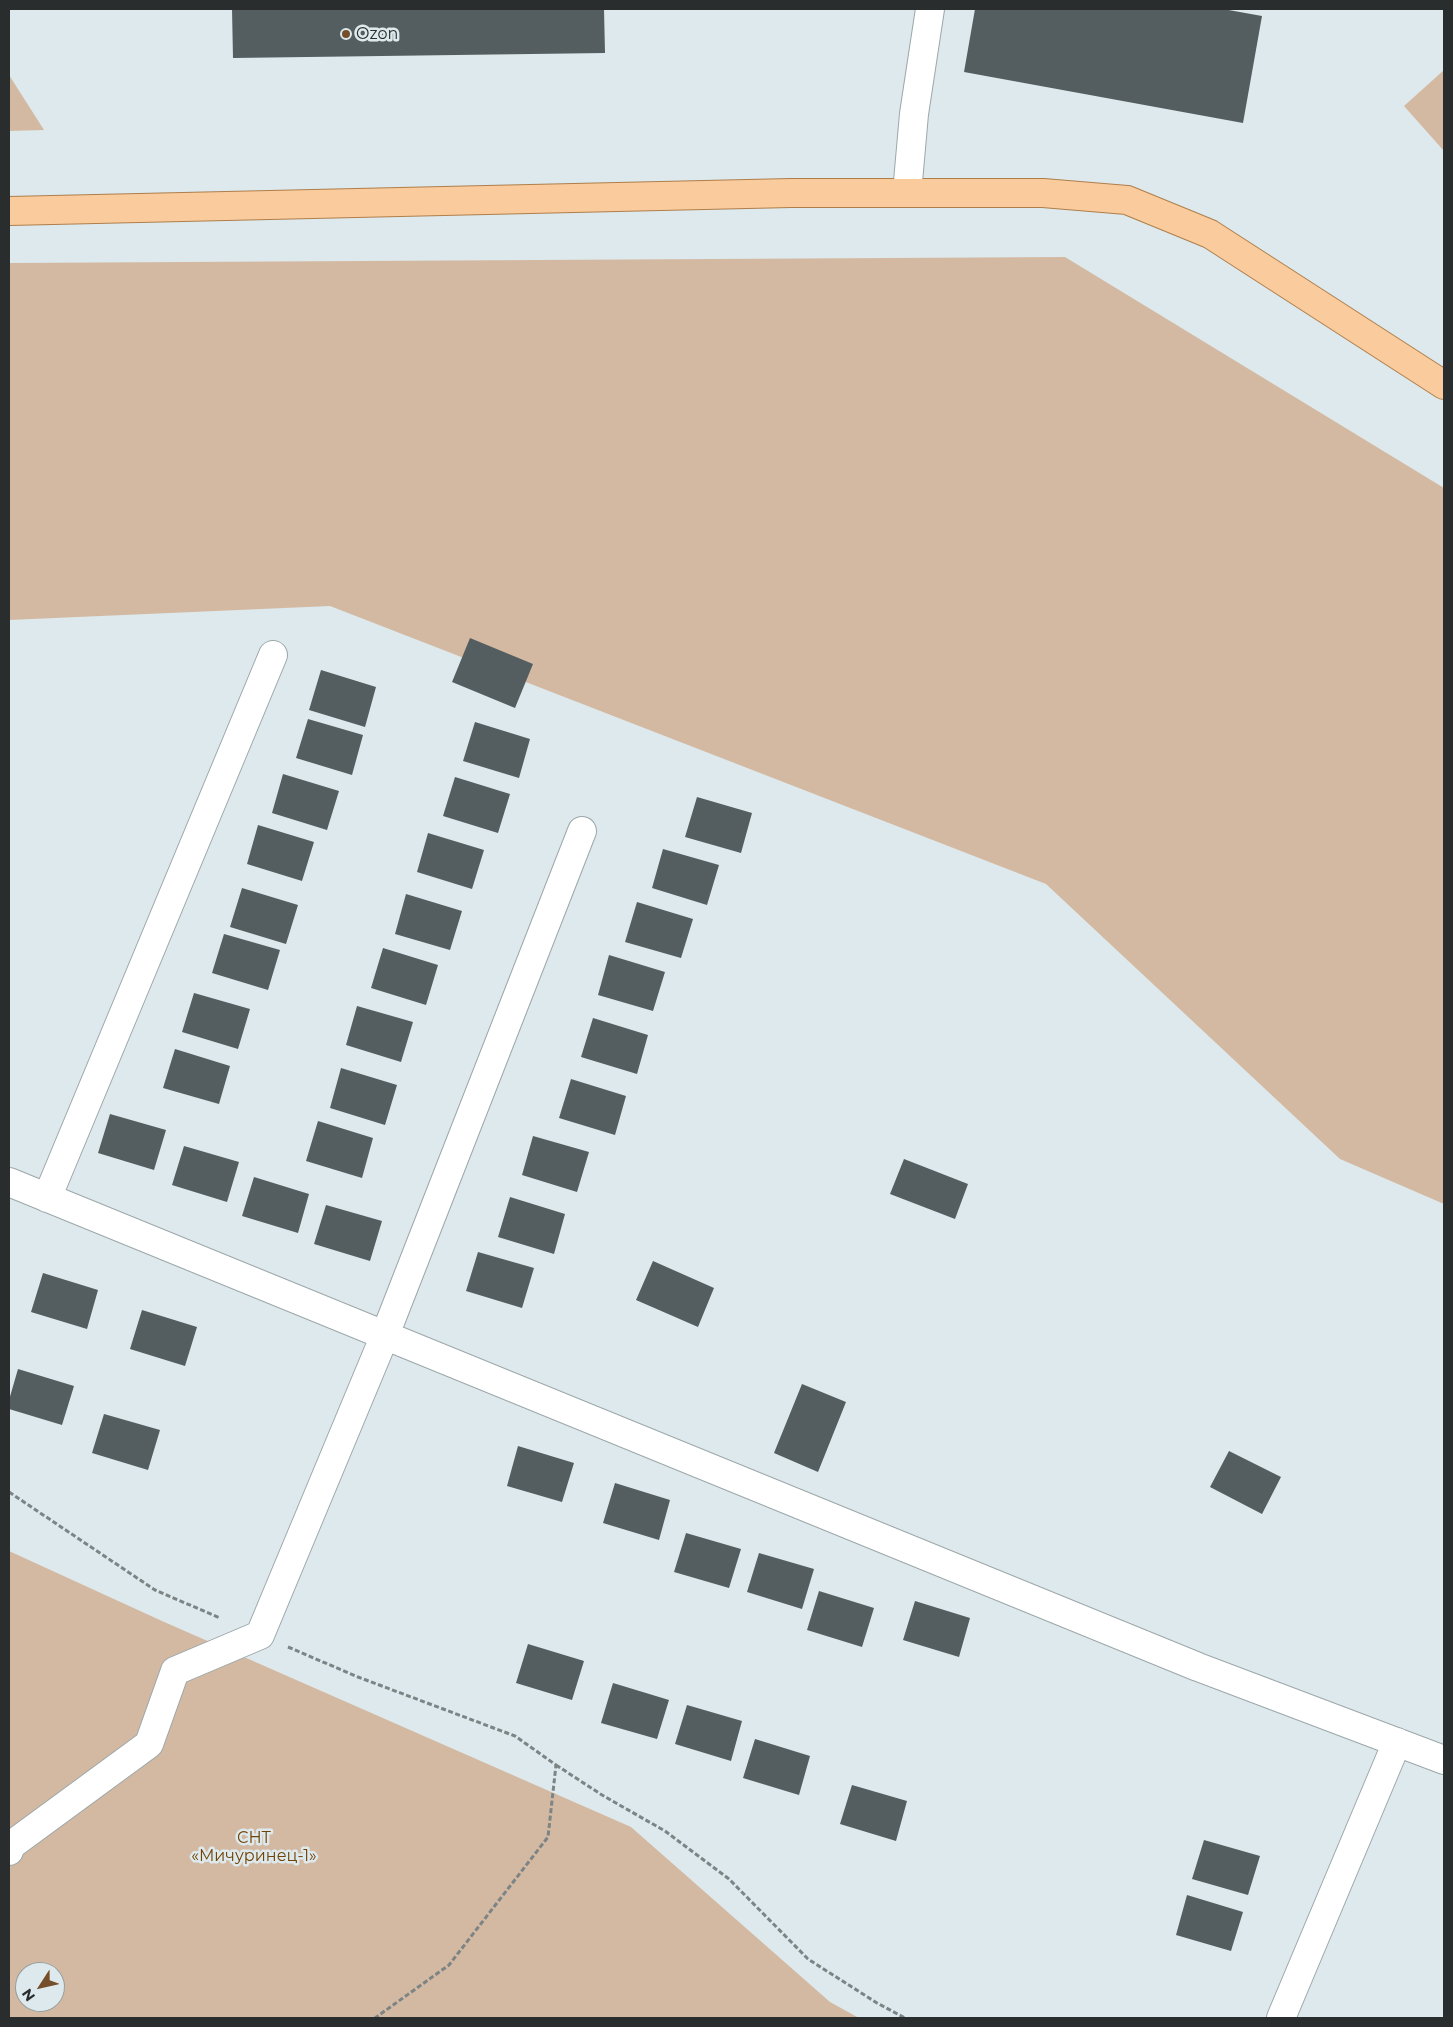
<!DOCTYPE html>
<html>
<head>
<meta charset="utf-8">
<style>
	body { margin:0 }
	#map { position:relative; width:1453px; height:2027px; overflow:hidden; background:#dde9ec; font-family:Montserrat,sans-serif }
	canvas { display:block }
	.frame { position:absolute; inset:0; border:10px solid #292d2e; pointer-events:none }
	.north { position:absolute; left:15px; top:1962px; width:50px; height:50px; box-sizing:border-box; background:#dde9ec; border:1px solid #959ea0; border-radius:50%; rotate:235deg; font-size:14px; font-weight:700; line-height:20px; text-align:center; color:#292d2e }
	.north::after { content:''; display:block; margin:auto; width:18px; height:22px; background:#754f2b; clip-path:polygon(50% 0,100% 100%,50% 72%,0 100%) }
</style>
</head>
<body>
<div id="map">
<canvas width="1453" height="2027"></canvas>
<div class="frame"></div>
<div class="north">N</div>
</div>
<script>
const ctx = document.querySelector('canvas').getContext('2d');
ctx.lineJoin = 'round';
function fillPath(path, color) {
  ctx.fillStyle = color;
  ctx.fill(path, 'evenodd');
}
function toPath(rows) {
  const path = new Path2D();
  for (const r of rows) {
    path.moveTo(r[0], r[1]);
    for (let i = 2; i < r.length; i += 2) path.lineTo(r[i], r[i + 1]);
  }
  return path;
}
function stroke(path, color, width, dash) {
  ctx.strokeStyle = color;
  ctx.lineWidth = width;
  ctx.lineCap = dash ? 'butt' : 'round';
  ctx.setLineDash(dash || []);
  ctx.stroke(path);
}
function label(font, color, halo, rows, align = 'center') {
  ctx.font = font + ' Montserrat,sans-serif';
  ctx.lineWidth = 5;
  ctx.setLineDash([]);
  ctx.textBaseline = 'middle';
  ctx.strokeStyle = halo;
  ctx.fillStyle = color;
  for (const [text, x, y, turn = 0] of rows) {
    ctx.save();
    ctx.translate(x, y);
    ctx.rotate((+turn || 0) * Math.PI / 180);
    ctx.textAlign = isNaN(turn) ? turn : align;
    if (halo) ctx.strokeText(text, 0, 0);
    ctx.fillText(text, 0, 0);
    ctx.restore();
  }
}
fillPath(toPath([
	[1444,70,1444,151,1404,106],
	[9,75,44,130,9,131],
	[1065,257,1444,488,1444,1204,1340,1159,1046,884,330,606,9,620,9,263],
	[9,1551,162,1621,631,1827,830,2002,859,2018,9,2018],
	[25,1972,55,1972,55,2002,25,2002]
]), '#d4b9a2');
fillPath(toPath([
	[232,9,604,9,605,53,233,58],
	[975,9,1223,9,1262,16,1243,123,964,72],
	[470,638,533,664,515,708,452,682],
	[321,670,376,687,365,727,309,710],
	[308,719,363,735,352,775,296,758],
	[475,722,530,739,519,778,463,761],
	[283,774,339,791,327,830,272,813],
	[455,777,510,794,498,833,443,816],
	[697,797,752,813,741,853,685,837],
	[258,825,314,842,302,881,247,864],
	[428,833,484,850,472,889,417,872],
	[663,849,719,865,707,905,652,888],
	[242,888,298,905,286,944,230,927],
	[406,894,462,911,450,950,395,934],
	[637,902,693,919,681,958,625,942],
	[224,934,280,950,268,990,212,973],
	[383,948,438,965,426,1005,371,988],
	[609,955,665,972,653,1011,598,995],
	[194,993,250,1009,238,1049,182,1032],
	[357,1006,413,1022,401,1062,346,1045],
	[593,1018,648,1035,637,1074,581,1057],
	[175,1049,230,1066,219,1104,163,1088],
	[341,1068,397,1085,385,1125,330,1108],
	[571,1079,626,1096,615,1135,559,1118],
	[110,1114,166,1130,154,1170,98,1153],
	[318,1121,373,1138,362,1178,306,1161],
	[533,1136,589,1152,577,1192,522,1175],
	[184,1146,239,1162,227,1202,172,1185],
	[904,1159,968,1184,955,1219,890,1194],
	[254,1177,309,1194,298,1233,242,1216],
	[510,1197,565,1214,554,1254,498,1237],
	[326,1205,382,1221,370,1261,314,1244],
	[478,1252,534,1268,522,1308,466,1291],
	[653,1261,714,1288,698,1327,636,1300],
	[43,1273,98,1290,87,1329,31,1312],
	[142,1310,197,1327,185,1366,130,1349],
	[18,1369,74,1386,62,1425,9,1409,9,1400],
	[802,1384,846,1402,818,1472,774,1453],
	[104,1414,160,1430,148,1470,92,1453],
	[518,1446,574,1463,562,1502,507,1486],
	[1229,1451,1281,1477,1262,1514,1210,1487],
	[615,1483,670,1500,659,1540,603,1523],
	[686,1533,741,1549,729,1588,674,1572],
	[759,1553,814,1569,802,1609,747,1592],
	[819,1591,874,1608,862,1647,807,1630],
	[915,1601,970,1618,959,1657,903,1640],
	[528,1644,584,1661,572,1700,516,1683],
	[613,1683,669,1700,657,1739,601,1723],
	[687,1705,742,1721,731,1761,675,1744],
	[755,1739,810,1756,799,1795,743,1778],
	[852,1785,907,1801,896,1841,840,1824],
	[1204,1840,1260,1856,1248,1895,1192,1879],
	[1187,1895,1243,1912,1231,1951,1176,1935]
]), '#545e61');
const minor = toPath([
	[907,193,914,114,930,9],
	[9,1182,1198,1667,1444,1760],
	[47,1198,273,655],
	[9,1851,10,1846,149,1744,175,1671,260,1635,385,1335,582,831],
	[1281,2018,1397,1742]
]);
const major = toPath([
	[9,211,791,193,1043,193,1127,200,1210,234,1444,385]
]);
stroke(minor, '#9ca7a9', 30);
stroke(major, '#af7e4b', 30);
stroke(toPath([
	[9,1492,155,1590,220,1618],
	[288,1647,358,1677,515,1736,556,1765,548,1837,449,1965,375,2018],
	[556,1765,602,1795,665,1831,729,1879,808,1959,877,2003,905,2018]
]), '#7c8485', 3, [5, 2.5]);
stroke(minor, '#fff', 28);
stroke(major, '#facb9d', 28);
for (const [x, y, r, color] of [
	[346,34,5,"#754f2b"]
]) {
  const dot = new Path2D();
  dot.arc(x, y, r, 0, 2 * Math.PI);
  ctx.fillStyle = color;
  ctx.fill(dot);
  stroke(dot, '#dde9ec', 2);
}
label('16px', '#292d2e', '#dde9ec', [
	["Ozon",356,34]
], 'left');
label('16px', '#724204', '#dde9ec', [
	["СНТ",254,1838],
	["«Мичуринец-1»",254,1856]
]);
</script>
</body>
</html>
